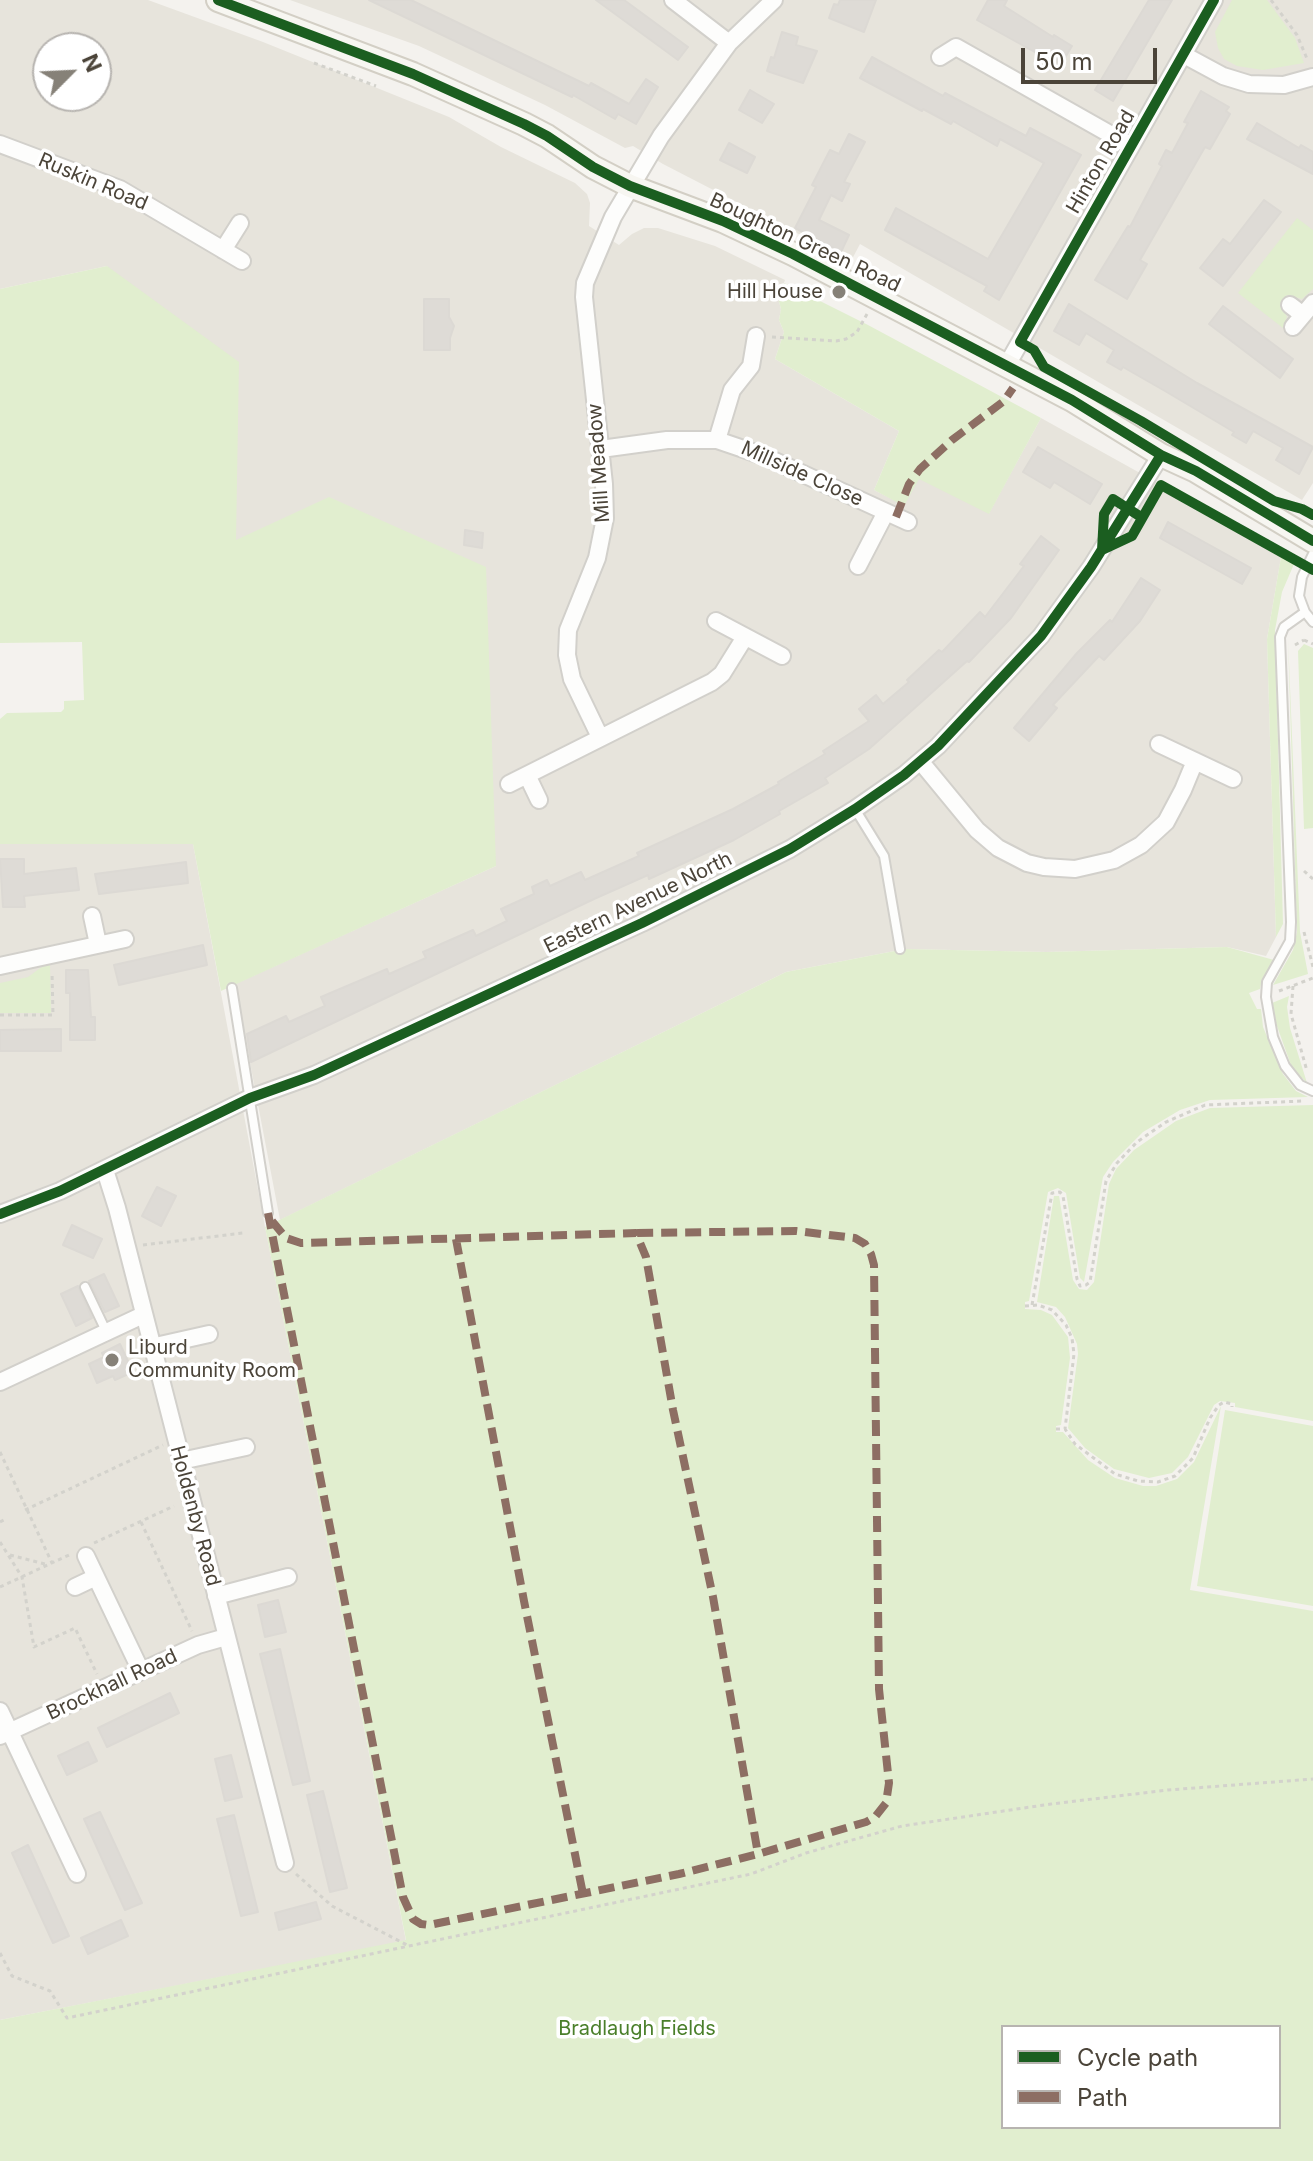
<!DOCTYPE html>
<html>
<head>
<meta charset="utf-8">
<style>
	body { margin:0 }
	#map { position:relative; width:1313px; height:2161px; overflow:hidden; background:#f4f2ee; font-family:Inter,sans-serif }
	canvas { display:block }
	.legend { position:absolute; left:1001px; top:2025px; width:280px; height:104px; box-sizing:border-box; background:#fff; border:2px solid #b7b4b0; margin:0; padding:10px 14px; list-style:none; font-size:24px; color:#4b4439 }
	.legend li { display:flex; align-items:center; gap:16px; height:40px }
	.legend b { width:40px; border:2px solid #b7b4b0 }
	.north { position:absolute; left:32px; top:32px; width:80px; height:80px; box-sizing:border-box; background:#fff; border:2px solid #b7b4b0; border-radius:50%; rotate:66deg; font-size:22px; font-weight:700; line-height:32px; text-align:center; color:#4b4439 }
	.north::after { content:''; display:block; margin:auto; width:28px; height:36px; background:#868178; clip-path:polygon(50% 0,100% 100%,50% 72%,0 100%) }
	.scale { position:absolute; left:1021px; top:48px; width:136px; height:36px; box-sizing:border-box; border:4px solid #4b4439; border-top:0; padding-left:10px; font-size:24px; line-height:28px; white-space:nowrap; color:#4b4439; -webkit-text-stroke:6px #fff; paint-order:stroke }
</style>
</head>
<body>
<div id="map">
<canvas width="1313" height="2161"></canvas>
<ul class="legend">
<li><b style="height:10px;background:#1b5e20"></b>Cycle path</li>
<li><b style="height:10px;background:#8d6e63"></b>Path</li>
</ul>
<div class="north">N</div>
<div class="scale">50 m</div>
</div>
<script>
const ctx = document.querySelector('canvas').getContext('2d');
ctx.lineJoin = 'round';
function fillPath(path, color) {
  ctx.fillStyle = color;
  ctx.fill(path, 'evenodd');
}
function toPath(rows) {
  const path = new Path2D();
  for (const r of rows) {
    path.moveTo(r[0], r[1]);
    for (let i = 2; i < r.length; i += 2) path.lineTo(r[i], r[i + 1]);
  }
  return path;
}
function stroke(path, color, width, dash) {
  ctx.strokeStyle = color;
  ctx.lineWidth = width;
  ctx.lineCap = dash ? 'butt' : 'round';
  ctx.setLineDash(dash || []);
  ctx.stroke(path);
}
function label(font, color, halo, rows, align = 'center') {
  ctx.font = font + ' Inter,sans-serif';
  ctx.lineWidth = 7;
  ctx.setLineDash([]);
  ctx.textBaseline = 'middle';
  ctx.strokeStyle = halo;
  ctx.fillStyle = color;
  for (const [text, x, y, turn = 0] of rows) {
    ctx.save();
    ctx.translate(x, y);
    ctx.rotate((+turn || 0) * Math.PI / 180);
    ctx.textAlign = isNaN(turn) ? turn : align;
    if (halo) ctx.strokeText(text, 0, 0);
    ctx.fillText(text, 0, 0);
    ctx.restore();
  }
}
fillPath(toPath([
	[0,0,148,0,263,42,449,117,501,147,575,183,587,194,590,203,589,226,619,245,632,234,644,228,658,228,715,246,785,280,778,298,781,309,779,320,784,332,775,359,899,431,874,490,904,505,919,478,989,513,1041,418,1167,488,1281,557,1267,639,1276,937,1266,956,1227,947,1046,952,905,949,786,972,280,1220,235,984,496,866,235,541,107,266,0,289],
	[48,48,96,48,96,96,48,96],
	[290,0,1313,0,1313,483,1302,500,860,244,851,261,663,164,633,146,625,148,545,105,419,46],
	[0,844,193,844,265,1227,406,1941,0,2020]
]), '#e7e4dc');
fillPath(toPath([
	[1232,0,1267,0,1295,38,1304,63,1263,70,1237,66,1224,59,1218,48,1215,32],
	[1297,218,1313,230,1313,289,1302,299,1287,295,1281,303,1287,317,1283,328,1238,293],
	[107,266,239,362,236,540,329,497,486,567,496,866,221,991,193,844,0,844,0,719,7,713,61,712,64,709,64,701,84,700,82,642,0,643,0,289],
	[784,283,868,325,1041,418,989,514,919,479,904,506,874,490,899,431,775,359,784,332,779,320,781,309,778,298],
	[1281,557,1294,564,1282,592,1275,630,1283,924,1276,937,1267,639],
	[1288,638,1300,932,1308,974,1273,985,1293,950,1297,932],
	[1304,644,1313,648,1313,828,1304,829,1298,651],
	[1227,947,1274,960,1262,979,1260,989,1249,993,1257,1009,1261,1009,1263,1027,1283,1074,1296,1091,1308,1097,1210,1100,1180,1110,1143,1132,1113,1162,1103,1177,1084,1282,1080,1278,1066,1193,1058,1188,1048,1192,1029,1301,1025,1302,1025,1309,1041,1310,1052,1315,1068,1337,1070,1358,1061,1425,1056,1426,1056,1432,1063,1432,1088,1460,1115,1478,1143,1486,1156,1486,1177,1479,1194,1462,1221,1406,1190,1590,1313,1611,1313,2161,0,2161,0,2020,406,1940,265,1227,786,972,905,949,1046,952],
	[1003,2027,1279,2027,1279,2127,1003,2127],
	[50,964,51,1013,0,1013,0,983,28,977,43,966],
	[1289,996,1287,1007,1290,1028,1307,1083,1292,1068,1273,1015,1272,1003],
	[1313,1105,1313,1421,1235,1407,1235,1403,1220,1401,1214,1405,1188,1457,1172,1473,1149,1478,1114,1469,1085,1448,1068,1428,1078,1354,1077,1344,1065,1317,1056,1307,1037,1302,1054,1196,1059,1196,1073,1280,1079,1289,1087,1290,1094,1282,1109,1184,1116,1169,1134,1150,1176,1121,1210,1108],
	[1225,1410,1313,1426,1313,1606,1197,1586]
]), '#e1eecf');
const building = toPath([
	[369,0,411,0,589,86,591,83,629,104,646,79,658,87,636,124,618,114,615,119,573,95,572,97,369,0],
	[596,0,624,0,688,47,678,60,596,0],
	[840,0,876,0,864,32,829,18,834,4,838,5,840,0],
	[988,0,1007,0,1004,6,1053,37,1054,35,1072,46,1060,66,977,20,988,0],
	[1149,0,1172,0,1113,101,1095,90,1149,0],
	[782,32,798,37,796,45,817,51,803,83,767,71,771,57,774,58,782,32],
	[872,57,943,96,945,93,1026,136,1030,128,1081,155,999,300,984,291,987,286,885,230,896,208,988,259,1044,163,1000,139,997,146,953,121,951,124,923,109,922,111,860,78,872,57],
	[750,90,774,104,762,123,739,110,750,90],
	[1201,91,1229,107,1226,111,1230,114,1210,149,1205,147,1140,260,1147,264,1127,299,1095,280,1128,226,1130,227,1162,166,1159,164,1166,150,1172,153,1188,123,1184,122,1201,91],
	[1257,123,1299,148,1301,145,1313,152,1313,174,1247,139,1257,123],
	[849,134,865,142,844,182,850,184,842,201,831,195,819,220,849,235,841,252,795,228,816,187,812,185,830,150,839,154,849,134],
	[729,143,755,157,747,173,720,160,729,143],
	[1264,200,1281,212,1223,286,1200,268,1223,239,1230,244,1264,200],
	[424,299,449,299,449,317,454,326,450,338,450,350,424,350,424,299],
	[1069,304,1197,383,1313,447,1299,474,1276,460,1283,448,1253,431,1246,443,1232,435,1234,432,1165,391,1123,367,1121,370,1107,362,1114,350,1086,333,1079,345,1054,331,1069,304],
	[1223,306,1293,359,1280,378,1209,324,1223,306],
	[1038,447,1102,484,1090,504,1054,482,1050,488,1023,472,1038,447],
	[1168,522,1251,568,1242,584,1160,538,1168,522],
	[465,530,483,533,482,548,464,545,465,530],
	[1041,536,1059,550,1011,618,969,662,967,661,869,749,825,778,828,783,779,811,780,814,734,840,649,879,648,875,594,899,251,1062,247,1034,286,1016,289,1022,325,1006,321,997,387,969,389,974,426,958,423,952,473,930,476,936,507,921,501,909,534,894,532,887,547,880,550,886,581,872,585,880,639,856,637,853,733,809,779,784,778,782,825,754,823,751,869,721,859,709,876,695,883,704,909,682,907,680,939,650,942,652,980,612,985,617,1024,566,1020,564,1041,536],
	[1141,578,1160,590,1140,621,1104,660,1099,656,1053,705,1057,708,1029,741,1014,728,1077,653,1110,620,1112,622,1141,578],
	[0,859,24,859,24,874,76,868,79,890,24,896,25,907,3,907,0,859],
	[186,862,188,883,99,894,95,874,186,862],
	[203,945,207,965,119,985,114,965,203,945],
	[66,970,88,970,91,1017,95,1017,95,1040,70,1040,70,993,66,993,66,970],
	[61,1029,61,1051,0,1051,0,1030,61,1029],
	[157,1187,176,1196,161,1226,142,1216,157,1187],
	[72,1225,102,1239,93,1258,63,1245,72,1225],
	[104,1274,119,1306,105,1312,89,1281,104,1274],
	[78,1286,92,1318,76,1326,61,1294,78,1286],
	[120,1344,133,1372,115,1380,113,1376,97,1383,89,1364,104,1357,102,1353,120,1344],
	[278,1600,286,1632,265,1637,258,1605,278,1600],
	[280,1649,310,1781,293,1785,260,1654,280,1649],
	[170,1693,179,1713,107,1747,98,1728,170,1693],
	[88,1742,97,1761,67,1775,58,1756,88,1742],
	[231,1755,242,1797,225,1801,215,1759,231,1755],
	[323,1791,347,1888,330,1892,307,1795,323,1791],
	[100,1812,142,1903,125,1910,84,1819,100,1812],
	[234,1815,258,1912,241,1916,217,1819,234,1815],
	[28,1845,69,1936,53,1943,12,1853,28,1845],
	[316,1902,321,1919,279,1930,275,1913,316,1902],
	[121,1920,128,1936,88,1954,81,1938,121,1920]
]);
fillPath(building, '#dedbd6');
stroke(building, '#dcd9d4', 2);
const lane = toPath([
	[1313,554,1302,577,1299,596,1305,612,1313,622],
	[1305,612,1284,627,1280,637,1291,922,1290,941,1267,982,1266,997,1273,1037,1285,1066,1300,1085,1313,1091],
	[855,809,884,856,900,949],
	[232,988,268,1213],
	[85,1287,106,1331]
]);
const street = toPath([
	[673,0,729,43],
	[1184,55,1223,76,1249,84,1284,85,1313,77],
	[940,57,956,47,1131,146],
	[0,144,120,189,242,261],
	[223,250,240,223],
	[1290,305,1303,315],
	[1293,327,1313,303],
	[1007,365,1214,0],
	[717,440,732,390,751,366,756,336],
	[601,449,667,440,717,440,764,456,908,522],
	[858,566,886,512],
	[716,621,782,656],
	[600,737,572,679,567,655,568,630,597,558,605,518,604,484,584,297,585,283,613,217,661,136,729,43,774,0],
	[1159,744,1233,779],
	[921,762,977,830,998,848,1027,863,1044,867,1075,869,1114,860,1141,845,1166,822,1183,790,1195,761],
	[527,775,539,800],
	[509,784,712,682,722,674,745,637],
	[92,916,98,944],
	[0,966,125,939],
	[105,1170,117,1208,285,1863],
	[0,1214,60,1191,250,1098,314,1075,642,923,790,849,855,809,904,775,938,746,1041,636,1091,567,1161,455],
	[151,1347,209,1334],
	[0,1382,143,1315],
	[181,1461,246,1447],
	[86,1556,141,1671],
	[75,1587,96,1577],
	[216,1596,288,1577],
	[0,1711,77,1874],
	[0,1736,198,1645,226,1637]
]);
const secondary = toPath([
	[218,0,413,74,524,124,547,136,593,167,630,186,723,221,793,254,1072,400,1161,455,1196,471,1313,541]
]);
stroke(lane, '#d2d0cb', 12);
stroke(street, '#d2d0cb', 20);
stroke(secondary, '#d3cfc5', 26);
stroke(toPath([
	[1271,0,1297,35,1308,61],
	[314,63,376,86],
	[772,337,836,341,846,339,857,332,867,314],
	[1304,640,1313,644],
	[1295,645,1304,640],
	[1304,871,1313,879],
	[1304,932,1313,967],
	[1293,986,1291,1014,1307,1071],
	[1279,991,1313,978],
	[0,1015,53,1015,52,972],
	[143,1245,243,1233],
	[1032,1305,1052,1193,1060,1192,1063,1196,1077,1279,1080,1286,1086,1285,1090,1282,1106,1181,1117,1163,1137,1142,1166,1122,1205,1105,1303,1101],
	[1025,1306,1038,1305,1052,1310,1066,1325,1072,1338,1074,1354,1065,1429],
	[1056,1429,1065,1429,1075,1444,1115,1474,1138,1481,1158,1482,1175,1476,1193,1458,1210,1418,1219,1405,1224,1402,1232,1404,1232,1407],
	[0,1452,52,1563],
	[25,1510,163,1445],
	[0,1522,4,1520],
	[141,1522,192,1631],
	[0,1542,22,1577,34,1647,75,1628,97,1674],
	[94,1543,174,1506],
	[10,1555,45,1564],
	[0,1587,69,1555],
	[296,1874,332,1906,407,1945],
	[0,1953,12,1976,50,1991,67,2018,751,1874,806,1853,902,1826,1051,1804,1168,1790,1313,1779]
]), '#d3d2cc', 3, [4, 4]);
stroke(lane, '#fdfdfc', 8);
stroke(street, '#fdfdfc', 16);
stroke(secondary, '#f7f6f1', 22);
stroke(toPath([
	[896,517,909,484,920,469,952,440,1004,401,1013,388],
	[268,1213,403,1897,413,1919,421,1924,429,1925,679,1874,758,1854,866,1822,875,1817,886,1803,889,1783,879,1689,874,1265,871,1254,865,1244,855,1238,796,1231,636,1233],
	[272,1221,286,1238,301,1243,636,1233,646,1257,673,1410,713,1597,758,1854],
	[456,1239,524,1601,583,1894]
]), '#8d6e63', 8, [16, 8]);
stroke(toPath([
	[218,0,413,74,524,124,547,136,593,167,630,186,723,221,793,254,1072,400,1161,455,1196,471,1313,541],
	[1214,0,1020,342,1034,350,1044,367,1141,421,1274,501,1302,509,1313,515],
	[1141,517,1113,499,1104,514,1102,550,1132,536,1161,485,1313,570],
	[0,1214,60,1191,250,1098,314,1075,642,923,790,849,855,809,904,775,938,746,1041,636,1091,567,1161,455]
]), '#1b5e20', 10);
for (const [x, y, r, color] of [
	[839,292,8,"#868178"],
	[112,1360,8,"#868178"]
]) {
  const dot = new Path2D();
  dot.arc(x, y, r, 0, 2 * Math.PI);
  ctx.fillStyle = color;
  ctx.fill(dot);
  stroke(dot, '#fff', 3);
}
label('20px', '#4b4439', '#fff', [
	["Hinton Road",1101,162,-60],
	["Ruskin Road",93,182,23],
	["Boughton Green Road",805,243,25],
	["Mill Meadow",599,463,-94],
	["Millside Close",802,474,24],
	["Eastern Avenue North",638,903,-26],
	["Holdenby Road",195,1516,75],
	["Brockhall Road",112,1685,-25]
]);
label('20px', '#4b4439', '#fff', [
	["Hill House",823,292],
	["Liburd",128,1348,"left"],
	["Community Room",128,1371,"left"]
], 'right');
label('20px', '#4a7f2a', '#fff', [
	["Bradlaugh Fields",637,2029]
]);
</script>
</body>
</html>
